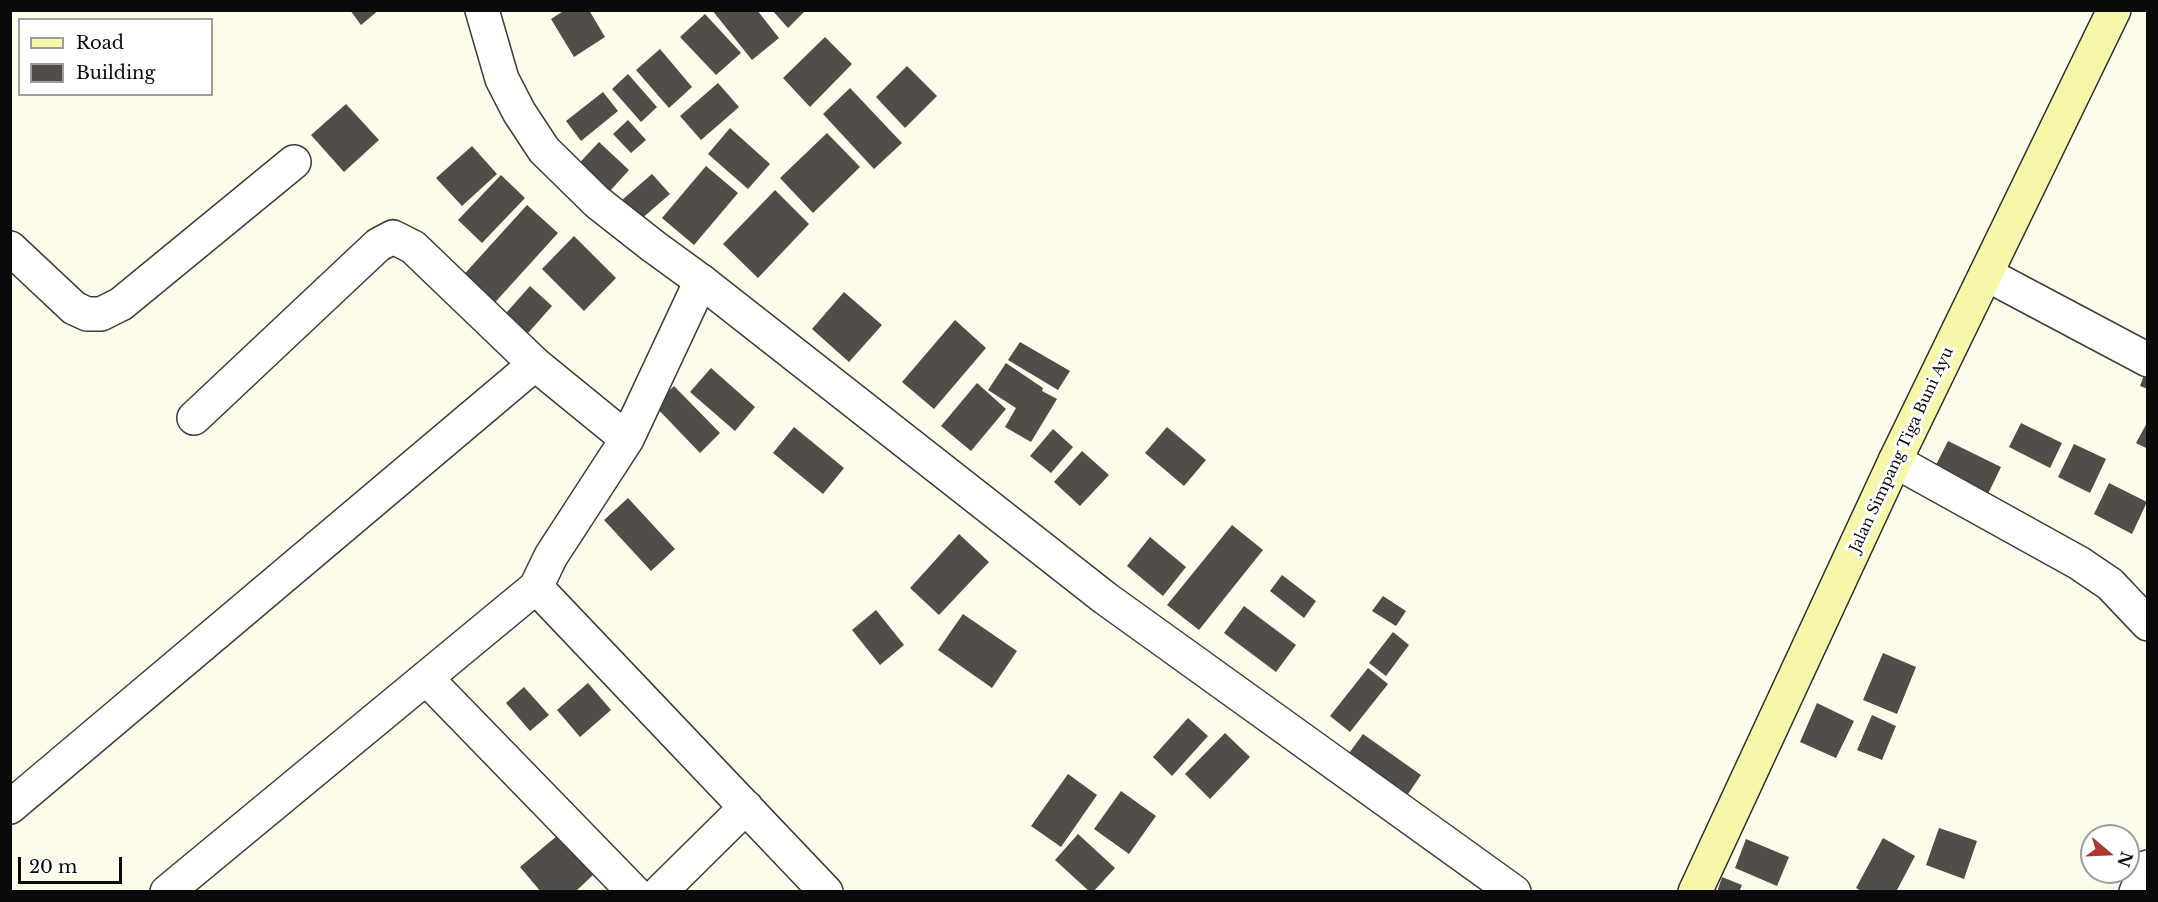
<!DOCTYPE html>
<html>
<head>
<meta charset="utf-8">
<style>
	body { margin:0 }
	#map { position:relative; width:2158px; height:902px; overflow:hidden; background:#fdfbe9; font-family:"Libre Baskerville",serif }
	canvas { display:block }
	.frame { position:absolute; inset:0; border:12px solid #0a0a0a; pointer-events:none }
	.legend { position:absolute; left:18px; top:18px; width:195px; height:78px; box-sizing:border-box; background:#fff; border:2px solid #9d9d9d; margin:0; padding:8px 10px; list-style:none; font-size:18px; color:#0a0a0a }
	.legend li { display:flex; align-items:center; gap:12px; height:30px }
	.legend b { width:30px; border:2px solid #9d9d9d }
	.north { position:absolute; left:2080px; top:824px; width:60px; height:60px; box-sizing:border-box; background:#fff; border:2px solid #9d9d9d; border-radius:50%; rotate:109deg; font-size:16px; font-weight:700; line-height:24px; text-align:center; color:#0a0a0a }
	.north::after { content:''; display:block; margin:auto; width:21px; height:27px; background:#ab3931; clip-path:polygon(50% 0,100% 100%,50% 72%,0 100%) }
	.scale { position:absolute; left:18px; top:857px; width:104px; height:27px; box-sizing:border-box; border:3px solid #0a0a0a; border-top:0; padding-left:8px; font-size:18px; line-height:21px; white-space:nowrap; color:#0a0a0a; -webkit-text-stroke:4px #fff; paint-order:stroke }
</style>
</head>
<body>
<div id="map">
<canvas width="2158" height="902"></canvas>
<div class="frame"></div>
<ul class="legend">
<li><b style="height:8px;background:#f7f7aa"></b>Road</li>
<li><b style="height:16px;background:#514d48"></b>Building</li>
</ul>
<div class="north">N</div>
<div class="scale">20 m</div>
</div>
<script>
const ctx = document.querySelector('canvas').getContext('2d');
ctx.lineJoin = 'round';
function fillPath(path, color) {
  ctx.fillStyle = color;
  ctx.fill(path, 'evenodd');
}
function toPath(rows) {
  const path = new Path2D();
  for (const r of rows) {
    path.moveTo(r[0], r[1]);
    for (let i = 2; i < r.length; i += 2) path.lineTo(r[i], r[i + 1]);
  }
  return path;
}
function stroke(path, color, width, dash) {
  ctx.strokeStyle = color;
  ctx.lineWidth = width;
  ctx.lineCap = dash ? 'butt' : 'round';
  ctx.setLineDash(dash || []);
  ctx.stroke(path);
}
function label(font, color, halo, rows, align = 'center') {
  ctx.font = font + ' "Libre Baskerville",serif';
  ctx.lineWidth = 6;
  ctx.setLineDash([]);
  ctx.textBaseline = 'middle';
  ctx.strokeStyle = halo;
  ctx.fillStyle = color;
  for (const [text, x, y, turn = 0] of rows) {
    ctx.save();
    ctx.translate(x, y);
    ctx.rotate((+turn || 0) * Math.PI / 180);
    ctx.textAlign = isNaN(turn) ? turn : align;
    if (halo) ctx.strokeText(text, 0, 0);
    ctx.fillText(text, 0, 0);
    ctx.restore();
  }
}
fillPath(toPath([
	[350,10,379,10,361,25],
	[565,10,589,10,605,37,574,57,551,19],
	[712,10,757,10,779,38,752,60],
	[772,10,806,10,788,28],
	[705,14,741,53,716,75,680,37],
	[825,37,852,64,810,107,783,78],
	[660,49,692,87,669,108,636,70],
	[907,66,937,96,905,128,876,97],
	[628,74,657,107,641,122,612,89],
	[718,83,739,107,701,140,680,116],
	[850,88,902,143,874,169,823,114],
	[603,92,618,111,581,141,566,121],
	[346,104,379,140,344,172,311,135],
	[628,120,646,140,631,153,613,134],
	[730,128,770,164,748,189,708,154],
	[827,133,860,167,813,213,780,178],
	[599,142,629,170,600,202,570,173],
	[472,146,497,174,462,206,436,178],
	[706,166,738,193,694,245,662,218],
	[652,174,670,194,640,220,622,200],
	[501,175,525,198,482,243,458,220],
	[775,190,809,224,758,278,723,244],
	[527,205,558,233,489,309,458,281],
	[574,236,616,278,584,311,542,269],
	[530,286,552,306,521,341,499,321],
	[844,292,882,325,849,362,812,329],
	[955,320,986,348,934,409,902,382],
	[1020,342,1070,371,1058,390,1008,360],
	[1006,363,1043,388,1042,391,1057,399,1031,442,1005,427,1016,408,988,390],
	[2147,367,2148,367,2148,389,2140,386],
	[711,368,755,407,735,431,690,392],
	[977,383,1006,409,971,451,941,426],
	[674,386,720,433,700,453,654,405],
	[2148,421,2148,449,2136,443],
	[2021,423,2062,443,2050,468,2009,447],
	[794,427,844,468,823,494,773,453],
	[1167,427,1206,460,1184,486,1145,453],
	[1053,429,1073,447,1051,473,1030,456],
	[1948,441,2001,467,1986,498,1933,471],
	[2074,444,2106,459,2090,493,2058,477],
	[1082,451,1109,475,1080,506,1054,482],
	[2109,483,2147,502,2132,534,2094,514],
	[628,498,675,549,651,571,604,520],
	[1232,525,1263,550,1199,630,1167,605],
	[959,534,989,562,939,615,910,588],
	[1150,537,1186,567,1163,596,1127,566],
	[1282,575,1316,601,1304,618,1270,591],
	[1383,596,1406,611,1396,626,1372,611],
	[1244,606,1296,645,1276,672,1224,633],
	[876,610,904,645,880,665,852,630],
	[963,614,1017,651,992,688,938,650],
	[1393,632,1409,645,1386,676,1369,663],
	[1883,653,1916,667,1897,714,1863,700],
	[1368,668,1388,684,1350,732,1330,716],
	[588,683,611,710,580,737,557,710],
	[524,687,549,715,530,731,506,703],
	[1817,703,1854,721,1836,758,1800,742],
	[1872,715,1896,726,1882,760,1857,750],
	[1188,718,1208,736,1172,776,1153,757],
	[1225,733,1250,757,1210,799,1185,774],
	[1363,734,1421,775,1406,797,1347,756],
	[1068,774,1097,795,1061,847,1031,826],
	[1121,791,1156,816,1129,854,1094,829],
	[1939,828,1977,841,1964,879,1926,865],
	[1078,834,1115,868,1093,892,1090,892,1055,860],
	[558,835,593,875,575,892,541,892,520,867],
	[1883,838,1915,856,1896,892,1863,892,1856,888],
	[1746,839,1789,857,1777,886,1735,868],
	[1722,877,1742,885,1739,892,1717,892]
]), '#514d48');
const minor = toPath([
	[10,248,74,308,87,314,101,314,121,304,294,162],
	[1986,274,2148,360],
	[194,418,378,245,393,237,413,247,535,364,627,439],
	[1895,461,2079,563,2110,584,2148,624],
	[536,587,826,892],
	[426,678,634,892],
	[10,807,535,364],
	[167,892,536,587,551,556,627,439,701,281],
	[660,892,746,807],
	[2136,892,2148,867]
]);
const tertiary = toPath([
	[482,10,502,79,519,112,544,150,597,202,653,246,701,281,1105,598,1514,892]
]);
const secondary = toPath([
	[1695,892,1895,461,2114,10]
]);
stroke(minor, '#3d3d3d', 36);
stroke(tertiary, '#3d3d3d', 36);
stroke(secondary, '#2c2c2c', 36);
stroke(minor, '#fff', 33);
stroke(tertiary, '#fff', 33);
stroke(secondary, '#f7f7aa', 33);
label('15px', '#0a0a0a', '#fff', [
	["Jalan Simpang Tiga Buni Ayu",1902,450,-65]
]);
</script>
</body>
</html>
